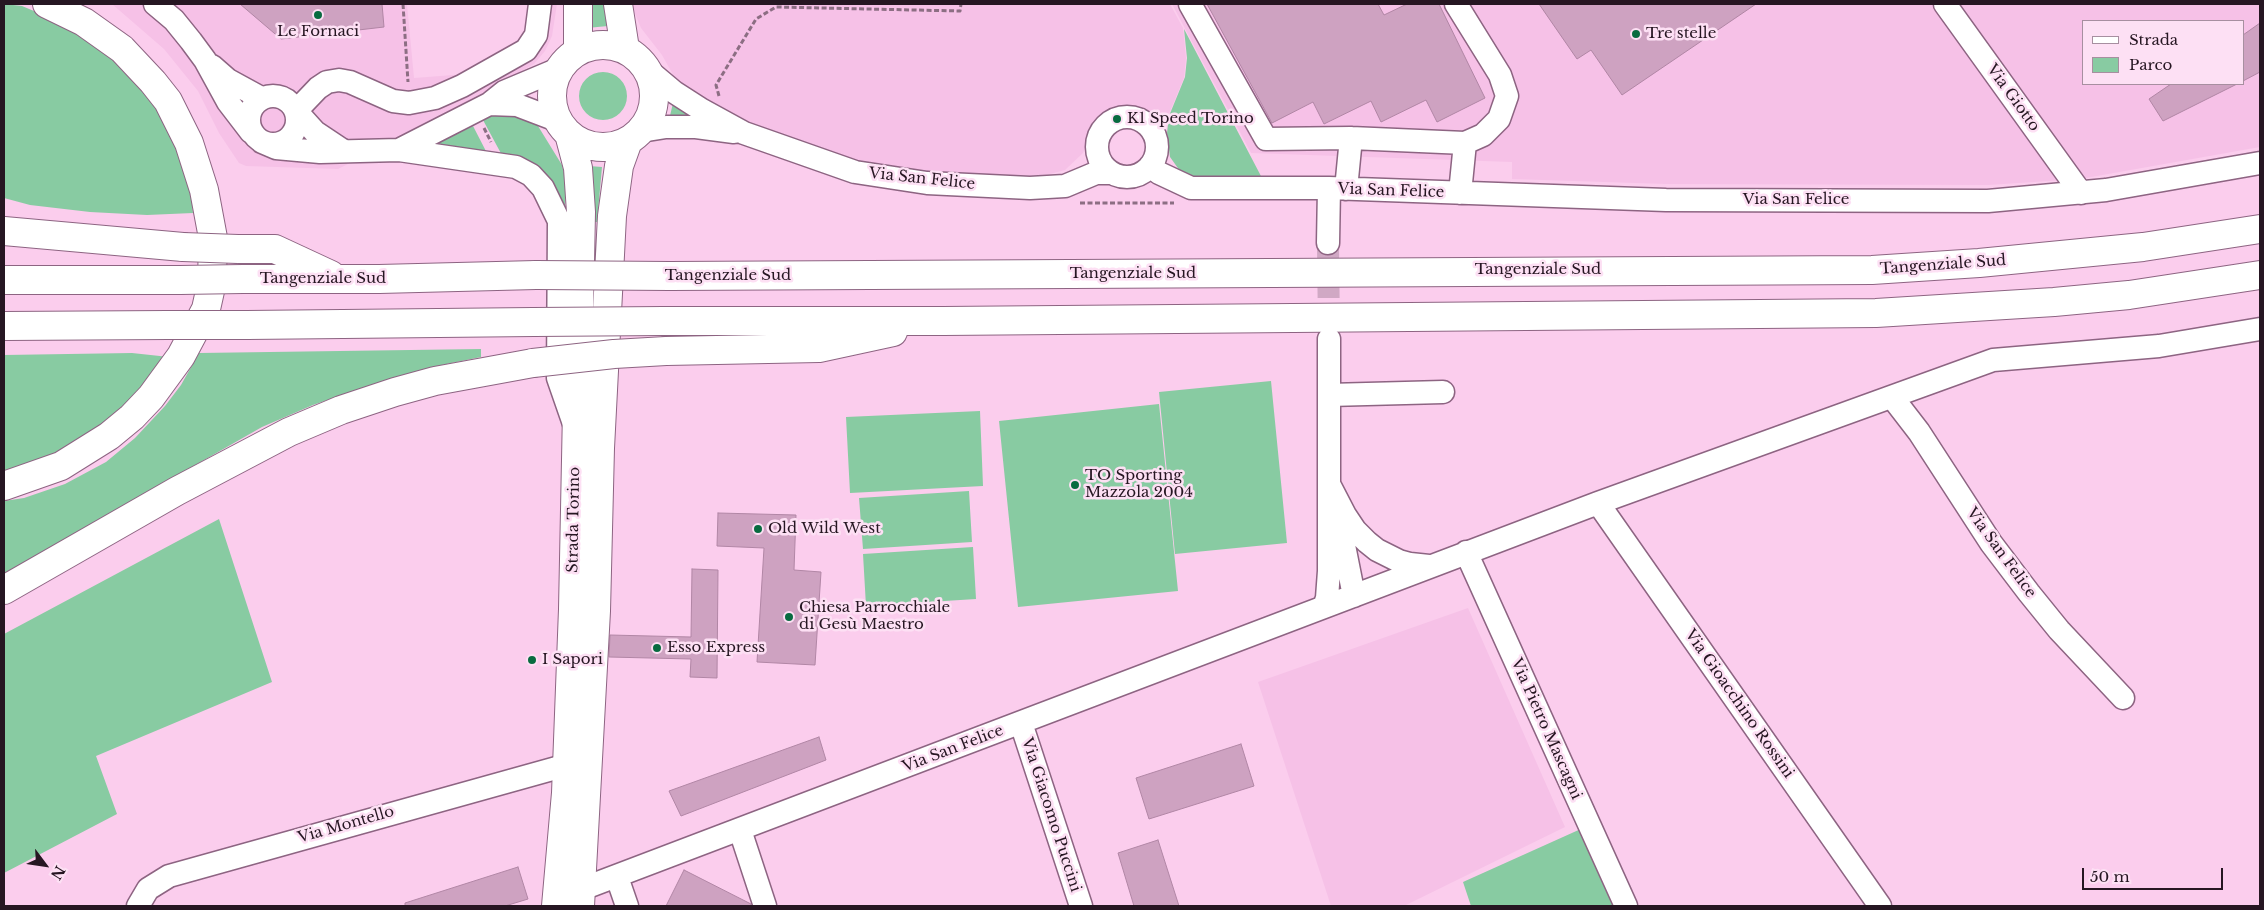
<!DOCTYPE html>
<html>
<head>
<meta charset="utf-8">
<style>
	body { margin:0 }
	#map { position:relative; width:2264px; height:910px; overflow:hidden; background:#fbcded; font-family:"Libre Baskerville",serif }
	canvas { display:block }
	.frame { position:absolute; inset:0; border:5px solid #261622; pointer-events:none }
	.legend { position:absolute; left:2082px; top:20px; width:162px; height:65px; box-sizing:border-box; background:#fde0f4; border:1px solid #a78fa0; margin:0; padding:6px 9px; list-style:none; font-size:15px; color:#261622 }
	.legend li { display:flex; align-items:center; gap:10px; height:25px }
	.legend b { width:25px; border:1px solid #a78fa0 }
	.north { position:absolute; left:20px; top:840px; width:50px; height:50px; -webkit-text-stroke:4px #fde0f4; paint-order:stroke; rotate:121deg; font-size:14px; font-weight:700; line-height:20px; text-align:center; color:#261622 }
	.north::after { content:''; display:block; margin:auto; width:18px; height:22px; background:#261622; clip-path:polygon(50% 0,100% 100%,50% 72%,0 100%) }
	.scale { position:absolute; left:2082px; top:868px; width:141px; height:22px; box-sizing:border-box; border:2px solid #261622; border-top:0; padding-left:6px; font-size:15px; line-height:18px; white-space:nowrap; color:#261622; -webkit-text-stroke:4px #fde0f4; paint-order:stroke }
</style>
</head>
<body>
<div id="map">
<canvas width="2264" height="910"></canvas>
<div class="frame"></div>
<ul class="legend">
<li><b style="height:6px;background:#fff"></b>Strada</li>
<li><b style="height:14px;background:#88cba2"></b>Parco</li>
</ul>
<div class="north">N</div>
<div class="scale">50 m</div>
</div>
<script>
const ctx = document.querySelector('canvas').getContext('2d');
ctx.lineJoin = 'round';
function fillPath(path, color) {
  ctx.fillStyle = color;
  ctx.fill(path, 'evenodd');
}
function toPath(rows) {
  const path = new Path2D();
  for (const r of rows) {
    if (r.length === 3) {
      path.moveTo(r[0] + r[2], r[1]);
      path.arc(r[0], r[1], r[2], 0, 2 * Math.PI);
      continue;
    }
    path.moveTo(r[0], r[1]);
    for (let i = 2; i < r.length; i += 2) path.lineTo(r[i], r[i + 1]);
  }
  return path;
}
function stroke(path, color, width, dash) {
  ctx.strokeStyle = color;
  ctx.lineWidth = width;
  ctx.lineCap = dash ? 'butt' : 'round';
  ctx.setLineDash(dash || []);
  ctx.stroke(path);
}
function label(font, color, halo, rows, align = 'center') {
  ctx.font = font + ' "Libre Baskerville",serif';
  ctx.lineWidth = 5;
  ctx.setLineDash([]);
  ctx.textBaseline = 'middle';
  ctx.strokeStyle = halo;
  ctx.fillStyle = color;
  for (const [text, x, y, turn = 0] of rows) {
    ctx.save();
    ctx.translate(x, y);
    ctx.rotate((+turn || 0) * Math.PI / 180);
    ctx.textAlign = isNaN(turn) ? turn : align;
    if (halo) ctx.strokeText(text, 0, 0);
    ctx.fillText(text, 0, 0);
    ctx.restore();
  }
}
fillPath(toPath([
	[112,4,412,4,407,4,414,78,466,74,523,43,533,4,557,4,552,36,545,51,534,64,425,125,338,169,246,166,239,163,219,133,198,91,164,49],
	[631,4,1170,4,1183,28,1186,58,1184,78,1168,116,1166,132,1159,122,1141,110,1128,109,1106,113,1093,128,1083,153,1065,170,1050,174,1012,178,902,170,850,159,805,143,755,125,688,90,676,80,662,55,641,28],
	[1172,4,2260,4,2260,147,2080,179,1988,185,1666,184,1512,179,1512,162,1251,153],
	[2083,21,2243,21,2243,84,2083,84],
	[1468,608,1565,827,1404,906,1331,906,1258,682]
]), '#f6c1e7');
fillPath(toPath([
	[4,4,22,6,65,24,104,49,159,108,180,149,190,184,193,213,147,215,90,212,30,205,4,198],
	[589,4,604,4,608,26,587,28],
	[1184,29,1262,178,1196,177,1180,171,1170,157,1167,133,1169,116,1185,77,1187,58],
	[603,96,24],
	[673,103,696,117,669,120],
	[495,114,529,117,538,126,562,165,566,181,565,210,504,159,483,120],
	[473,126,489,157,439,145,441,141],
	[589,166,602,167,597,222,591,222],
	[481,349,481,357,432,367,374,384,313,405,262,427,4,574,4,501,24,498,65,484,106,462,135,438,165,406,181,385,199,353],
	[132,353,169,357,147,385,86,442,4,476,4,355],
	[1271,381,1287,543,1175,554,1159,392],
	[1159,404,1178,591,1018,607,999,421],
	[980,411,983,486,850,493,846,417],
	[969,491,972,542,863,549,859,498],
	[219,519,272,682,96,756,117,814,4,873,4,634],
	[973,547,976,599,866,606,863,554],
	[1583,828,1618,906,1471,906,1463,882]
]), '#88cba2');
const building = toPath([
	[240,4,382,4,384,27,281,39,240,4],
	[1207,4,1378,4,1384,15,1407,4,1439,4,1485,98,1437,122,1426,100,1381,122,1371,101,1324,124,1313,102,1272,123,1207,4],
	[1539,4,1756,4,1622,95,1591,50,1577,59,1539,4],
	[2260,23,2260,72,2243,81,2243,35,2260,23],
	[2171,84,2237,84,2163,121,2149,99,2171,84],
	[718,513,796,515,794,570,821,572,815,665,757,662,764,548,717,546,718,513],
	[692,569,718,570,717,678,690,677,691,659,609,657,610,635,691,637,692,569],
	[819,737,826,760,681,816,669,791,819,737],
	[1241,744,1254,786,1149,819,1136,778,1241,744],
	[1158,840,1179,906,1134,906,1118,853,1158,840],
	[518,867,528,899,505,906,405,906,405,903,518,867],
	[684,870,751,904,751,906,666,906,684,870]
]);
fillPath(building, '#cea2c1');
stroke(building, '#b186a5', 1);
stroke(toPath([
	[1328,243,1329,335]
]), '#d0a8c4', 22, [22, 11]);
const minor = toPath([
	[155,4,174,20,191,41,205,60,228,102,251,132],
	[1190,4,1266,139,1351,138,1465,143,1483,135,1499,119,1507,96,1500,75,1456,4],
	[1945,4,2081,193],
	[212,66,228,80,261,98],
	[649,71,674,92,702,110,744,133,855,172,927,183,1030,188,1065,186,1096,173,1110,173],
	[273,120,24],
	[489,104,517,105,559,121],
	[1127,147,30],
	[641,131,666,127,696,127,734,132],
	[262,142,276,148,320,152,399,150,516,167,531,175,543,188,559,221,558,378,574,424],
	[342,150,315,132,296,111,318,88,327,82,339,80,350,82,393,101,409,103,435,98,462,86,526,50,536,35,540,4],
	[399,150,489,104,504,92,561,68],
	[1150,166,1159,173,1191,188,1329,188,1666,200,1988,201,2106,190,2260,163],
	[1346,189,1351,138],
	[1460,193,1465,143],
	[1328,243,1329,188],
	[1329,395,1443,392],
	[1892,397,1919,432,1991,543,2029,593,2059,630,2123,698],
	[1330,486,1345,515,1355,530,1367,542,1377,550,1399,561,1410,564,1429,566],
	[1598,503,1880,906],
	[1337,510,1354,596],
	[1466,552,1626,906],
	[1324,607,1327,598,1329,571,1329,339],
	[1021,723,1081,906],
	[740,830,765,906],
	[617,877,627,906],
	[582,889,1598,503,1993,360,2159,346,2260,329],
	[138,906,148,889,169,876,567,765]
]);
const major = toPath([
	[578,4,578,51],
	[618,4,625,49],
	[603,96,51],
	[556,906,566,793,573,609,581,212,578,168,569,134],
	[580,906,596,611,600,448,612,216,619,166,628,141]
]);
const highway = toPath([
	[4,231,183,247],
	[238,249,275,249,331,275],
	[670,276,1872,270,1979,263,2143,247,2260,229],
	[243,279,379,279,536,275],
	[4,280,180,280],
	[664,321,943,321,1876,313,2054,302,2129,295,2260,275],
	[247,325,534,322],
	[4,326,168,325],
	[666,351,819,348,893,332],
	[4,486,61,466,109,436,132,417,151,397,181,356,206,309,212,282,213,238,204,190,189,143,168,101,153,82,122,49,84,22,47,4],
	[4,590,177,491,289,432,341,410,395,392,435,381,533,363]
]);
stroke(minor, '#8d6482', 25);
stroke(major, '#8d6482', 30);
stroke(highway, '#8d6482', 30);
stroke(toPath([
	[403,4,408,82],
	[719,96,716,85,756,19,776,7,960,11,961,4],
	[484,128,491,142],
	[1080,203,1174,203]
]), '#8c6e83', 3, [5, 2.5]);
stroke(minor, '#fff', 22);
stroke(major, '#fff', 28);
stroke(highway, '#fff', 28);
const highwayBridge = toPath([
	[183,247,238,249],
	[536,275,670,276],
	[180,280,243,279],
	[534,322,664,321],
	[168,325,247,325],
	[533,363,614,354,666,351]
]);
stroke(highwayBridge, '#8d6482', 30, []);
stroke(highwayBridge, '#fff', 28);
for (const [x, y, r, color] of [
	[318,15,5,"#086b40"],
	[1636,34,5,"#086b40"],
	[1117,119,5,"#086b40"],
	[1075,485,5,"#086b40"],
	[758,529,5,"#086b40"],
	[789,617,5,"#086b40"],
	[657,648,5,"#086b40"],
	[532,660,5,"#086b40"]
]) {
  const dot = new Path2D();
  dot.arc(x, y, r, 0, 2 * Math.PI);
  ctx.fillStyle = color;
  ctx.fill(dot);
  stroke(dot, '#fde0f4', 2);
}
label('15px', '#261622', '#fde0f4', [
	["Le Fornaci",318,32,"center"],
	["Tre stelle",1646,34],
	["K1 Speed Torino",1127,119],
	["TO Sporting",1085,476],
	["Mazzola 2004",1085,493],
	["Old Wild West",768,529],
	["Chiesa Parrocchiale",799,608],
	["di Gesù Maestro",799,625],
	["Esso Express",667,648],
	["I Sapori",542,660]
], 'left');
label('15px', '#261622', '#fde0f4', [
	["Via Giotto",2013,98,54],
	["Via San Felice",922,179,6],
	["Via San Felice",1391,191,2],
	["Via San Felice",1796,200],
	["Tangenziale Sud",1943,265,-4],
	["Tangenziale Sud",1538,270],
	["Tangenziale Sud",1133,274],
	["Tangenziale Sud",728,276],
	["Tangenziale Sud",323,279],
	["Strada Torino",574,520,-89],
	["Via San Felice",2001,553,54],
	["Via Gioacchino Rossini",1739,704,55],
	["Via Pietro Mascagni",1546,729,66],
	["Via San Felice",953,749,-21],
	["Via Giacomo Puccini",1051,815,72],
	["Via Montello",346,825,-16]
]);
</script>
</body>
</html>
